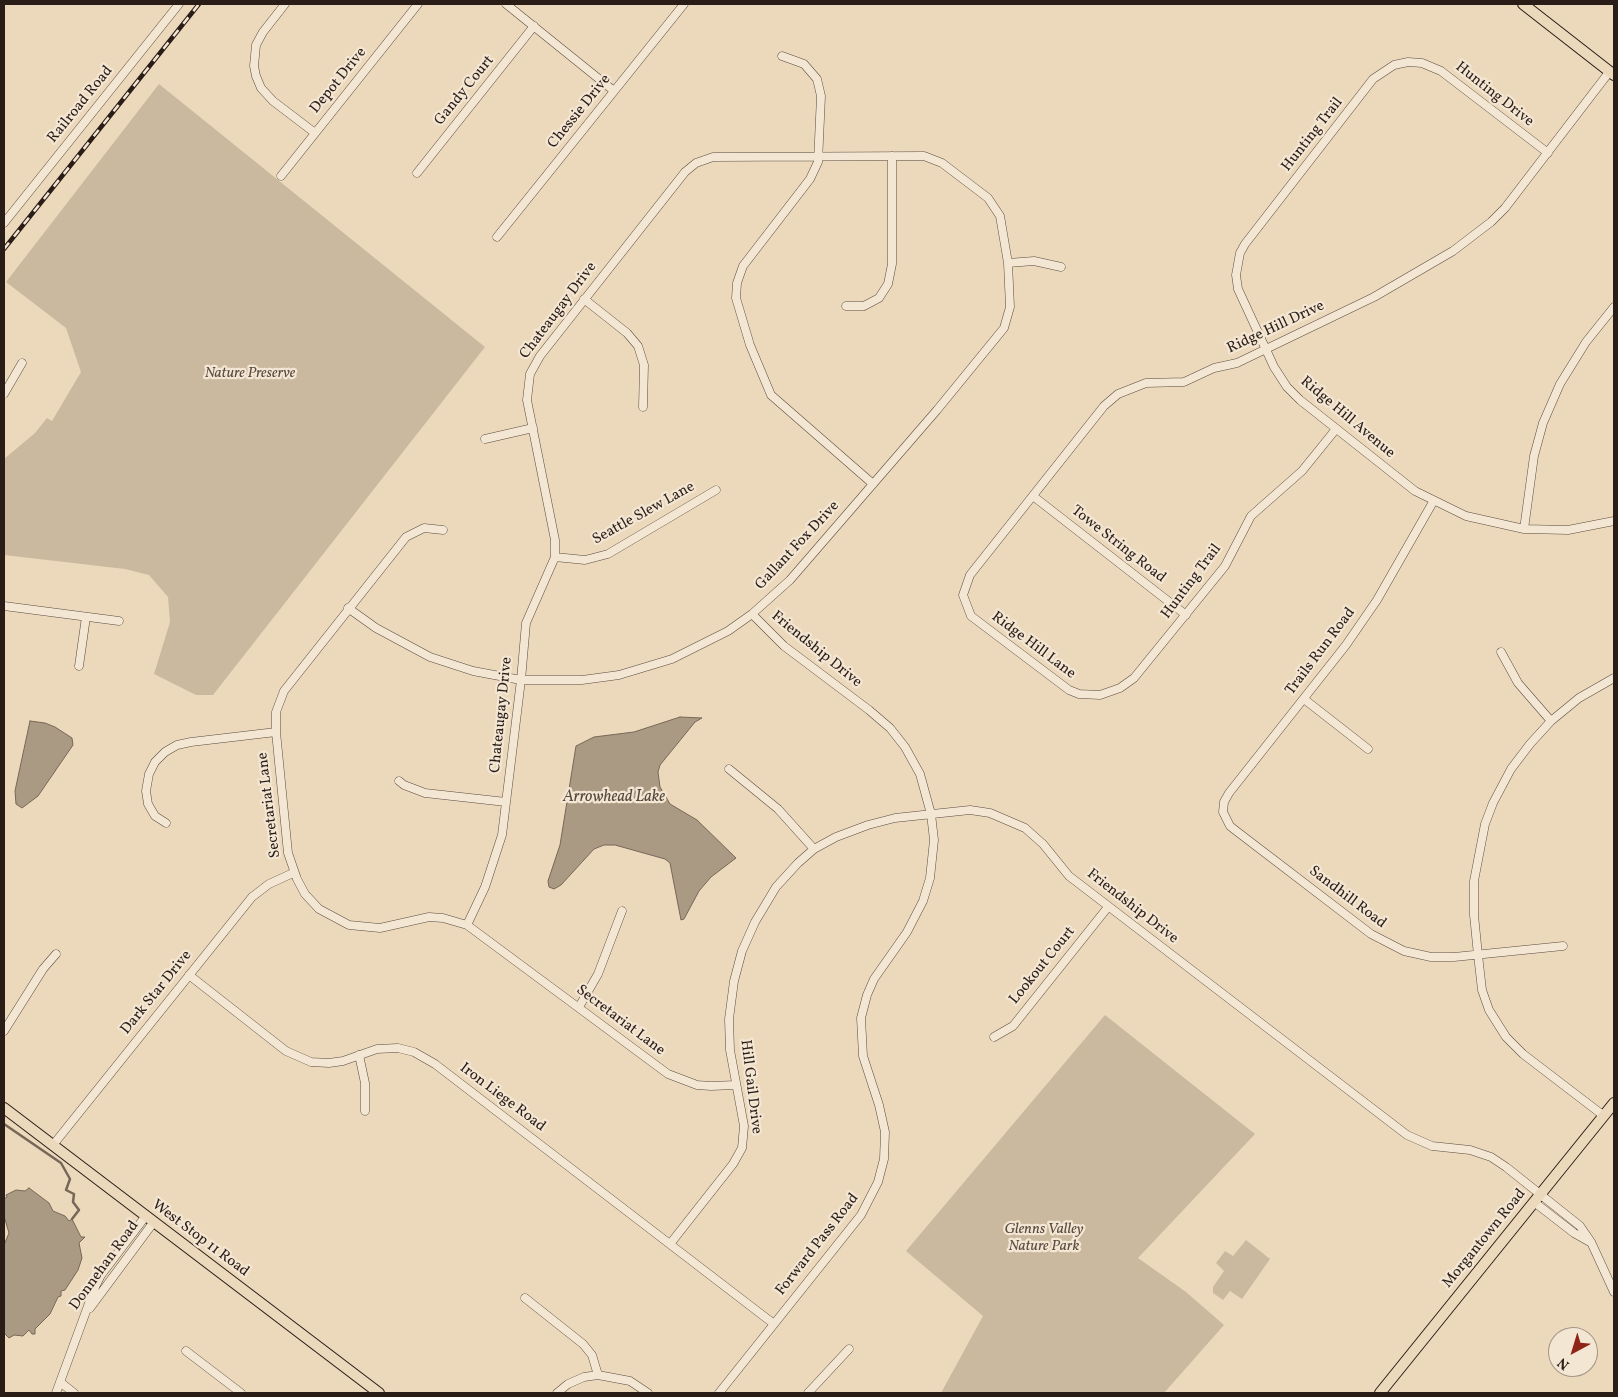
<!DOCTYPE html>
<html>
<head>
<meta charset="utf-8">
<style>
	body { margin:0 }
	#map { position:relative; width:1618px; height:1397px; overflow:hidden; background:#ecd9bb; font-family:Vollkorn,serif }
	canvas { display:block }
	.frame { position:absolute; inset:0; border:5px solid #2a1c17; pointer-events:none }
	.north { position:absolute; left:1548px; top:1327px; width:50px; height:50px; box-sizing:border-box; background:#f3e6d3; border:1px solid #a39588; border-radius:50%; rotate:219deg; font-size:14px; font-weight:700; line-height:20px; text-align:center; color:#2a1c17 }
	.north::after { content:''; display:block; margin:auto; width:18px; height:22px; background:#8f2418; clip-path:polygon(50% 0,100% 100%,50% 72%,0 100%) }
</style>
</head>
<body>
<div id="map">
<canvas width="1618" height="1397"></canvas>
<div class="frame"></div>
<div class="north">N</div>
</div>
<script>
const ctx = document.querySelector('canvas').getContext('2d');
ctx.lineJoin = 'round';
function fillPath(path, color) {
  ctx.fillStyle = color;
  ctx.fill(path, 'evenodd');
}
function toPath(rows) {
  const path = new Path2D();
  for (const r of rows) {
    path.moveTo(r[0], r[1]);
    for (let i = 2; i < r.length; i += 2) path.lineTo(r[i], r[i + 1]);
  }
  return path;
}
function stroke(path, color, width, dash) {
  ctx.strokeStyle = color;
  ctx.lineWidth = width;
  ctx.lineCap = dash ? 'butt' : 'round';
  ctx.setLineDash(dash || []);
  ctx.stroke(path);
}
function label(font, color, halo, rows, align = 'center') {
  ctx.font = font + ' Vollkorn,serif';
  ctx.lineWidth = 4.5;
  ctx.setLineDash([]);
  ctx.textBaseline = 'middle';
  ctx.strokeStyle = halo;
  ctx.fillStyle = color;
  for (const [text, x, y, turn = 0] of rows) {
    ctx.save();
    ctx.translate(x, y);
    ctx.rotate((+turn || 0) * Math.PI / 180);
    ctx.textAlign = isNaN(turn) ? turn : align;
    if (halo) ctx.strokeText(text, 0, 0);
    ctx.fillText(text, 0, 0);
    ctx.restore();
  }
}
fillPath(toPath([
	[159,84,485,347,213,695,196,695,154,674,170,622,168,597,149,575,125,569,4,555,4,459,35,433,47,418,52,421,81,372,66,328,6,282],
	[1105,1015,1255,1134,1138,1258,1186,1292,1224,1325,1164,1393,941,1393,983,1316,906,1251],
	[1246,1240,1270,1259,1242,1299,1230,1291,1223,1300,1213,1293,1213,1287,1224,1271,1216,1263,1225,1251,1233,1256]
]), '#cbb99f');
const water = toPath([
	[680,717,702,718,695,722,660,765,658,772,660,787,670,804,697,820,736,858,711,877,699,891,684,919,681,920,670,863,665,859,615,845,604,845,594,849,561,885,554,889,549,887,548,881,560,845,576,746,594,737,634,732,680,717],
	[30,721,45,723,55,727,72,738,73,745,38,796,22,808,16,804,15,791,30,721],
	[29,1188,49,1203,53,1211,65,1216,69,1221,72,1219,81,1237,85,1237,79,1243,82,1258,78,1270,65,1290,61,1291,61,1296,58,1297,50,1314,35,1329,35,1334,32,1334,29,1330,23,1336,14,1335,9,1338,4,1333,4,1245,9,1233,4,1216,4,1199,7,1197,6,1195,16,1190,25,1191,29,1188]
]);
fillPath(water, '#aa9983');
stroke(water, '#776758', 1);
stroke(toPath([
	[4,1124,61,1163,70,1179,66,1190,74,1194,73,1202,79,1210,72,1219]
]), '#776758', 2.5);
const minor = toPath([
	[285,4,263,32,256,45,254,66,256,76,261,88,273,101,315,133],
	[506,4,614,91],
	[782,56,804,64,817,79,821,96,818,162,810,179,743,266,737,283,736,298,750,345,771,395,873,484],
	[1548,153,1441,71,1422,63,1408,62,1394,65,1373,79,1245,244,1240,253,1236,275,1238,289,1274,367,1287,387,1300,400,1415,491,1466,516,1524,529,1568,530,1614,521],
	[417,173,534,26],
	[281,176,418,4],
	[4,223,179,4],
	[497,237,684,4],
	[1008,263,1034,261,1061,267],
	[584,299,627,333,638,346,644,365,643,407],
	[846,306,864,306,879,298,888,284,892,264,892,156],
	[4,394,22,363],
	[1336,429,1302,471,1251,516,1225,566,1134,678,1120,688,1100,695,1079,694,1069,690,971,616,963,595,970,575,1104,406,1118,394,1146,383,1184,382,1214,368,1237,363,1374,297,1453,251,1491,222,1505,208,1610,71],
	[485,439,533,428],
	[1033,496,1186,615],
	[1433,502,1377,600,1346,645,1229,793,1224,802,1223,812,1230,826,1235,830,1371,934,1404,951,1431,957,1454,957,1563,946],
	[1524,529,1534,456,1543,423,1560,384,1586,342,1614,307],
	[443,530,424,528,406,537,284,691,276,712,276,732,288,853,297,879,305,894,319,909,349,925,380,928,429,917,443,918,467,925,668,1074,697,1085,711,1086,735,1085],
	[555,557,585,560,608,554,716,490],
	[4,606,119,621],
	[348,608,376,628,430,657,473,671,521,680,582,680,619,675,672,659,728,631,752,614,790,580,937,410,1004,328,1010,307,1008,263,1000,216,988,198,942,163,924,156,713,157,696,163,685,172,540,356,530,374,527,400,555,540,555,557,526,623,521,680,502,835,485,887,467,925],
	[1501,652,1518,683,1551,721],
	[79,666,86,617],
	[1304,699,1368,749],
	[729,769,778,809,814,849],
	[399,781,404,785,425,793,506,802],
	[166,823,155,816,148,804,146,791,149,774,155,762,165,752,177,745,191,742,276,732],
	[189,975,286,1051,311,1062,329,1063,343,1061,377,1049,398,1048,414,1052,435,1064,774,1324],
	[579,1007,598,974,622,911],
	[4,1031,43,969,56,954],
	[994,1037,1013,1026,1108,907],
	[359,1055,365,1083,365,1111],
	[1604,1116,1523,1054,1506,1037,1489,1010,1482,990,1478,955,1474,915,1474,881,1485,824,1493,803,1511,769,1530,744,1551,721,1579,698,1614,678],
	[53,1145,252,897,269,884,293,873],
	[1534,1202,1574,1233,1590,1242],
	[670,1244,733,1164,742,1148,744,1126,730,1050,729,1019,734,981,742,951,755,922,776,887,798,863,814,849,836,837,868,825,895,818,970,810,990,813,1025,828,1043,844,1069,876,1407,1135,1432,1146,1470,1150,1491,1157,1506,1167,1580,1226,1591,1242,1614,1292],
	[525,1298,583,1344,592,1355,598,1375],
	[90,1308,153,1223],
	[186,1351,241,1393],
	[60,1382,74,1393],
	[56,1393,95,1287,101,1275,145,1217],
	[557,1393,568,1384,584,1377,598,1375,630,1381,648,1393],
	[719,1393,861,1215,878,1182,884,1159,885,1132,879,1105,863,1056,861,1018,867,995,874,979,907,932,923,901,930,878,934,840,931,814,920,774,905,747,890,728,869,710,784,646,752,614],
	[808,1393,849,1349]
]);
const major = toPath([
	[1523,4,1614,75],
	[4,1108,379,1393],
	[1380,1393,1614,1103]
]);
stroke(minor, '#5a4b40', 9);
stroke(major, '#2a1c17', 12);
stroke(minor, '#f3e6d3', 8);
stroke(major, '#ecd9bb', 10);
const rail = toPath([
	[4,249,199,4]
]);
stroke(rail, '#2a1c17', 4.5);
stroke(rail, '#f3e6d3', 2.5, [8]);
label('15px', '#2a1c17', '#f3e6d3', [
	["Depot Drive",339,81,-51],
	["Gandy Court",465,91,-51],
	["Hunting Drive",1494,95,38],
	["Railroad Road",81,105,-51],
	["Chessie Drive",580,112,-51],
	["Hunting Trail",1313,135,-52],
	["Chateaugay Drive",559,311,-53],
	["Ridge Hill Drive",1276,328,-25],
	["Ridge Hill Avenue",1347,418,40],
	["Seattle Slew Lane",644,514,-29],
	["Towe String Road",1118,545,38],
	["Gallant Fox Drive",798,546,-47],
	["Hunting Trail",1192,582,-53],
	["Ridge Hill Lane",1033,646,37],
	["Friendship Drive",816,650,39],
	["Trails Run Road",1321,652,-53],
	["Chateaugay Drive",502,715,-84],
	["Secretariat Lane",270,805,-97],
	["Sandhill Road",1347,898,37],
	["Friendship Drive",1132,907,38],
	["Lookout Court",1043,966,-51],
	["Dark Star Drive",157,993,-51],
	["Secretariat Lane",620,1021,37],
	["Hill Gail Drive",750,1087,83],
	["Iron Liege Road",502,1098,37],
	["West Stop 11 Road",200,1239,37],
	["Morgantown Road",1485,1239,-51],
	["Forward Pass Road",818,1245,-52],
	["Donnehan Road",105,1266,-54]
]);
label('italic 15px', '#5a4b40', '#f3e6d3', [
	["Nature Preserve",250,374],
	["Glenns Valley",1044,1230],
	["Nature Park",1044,1247]
]);
label('italic 16px', '#57483d', '#f3e6d3', [
	["Arrowhead Lake",614,798]
]);
</script>
</body>
</html>
